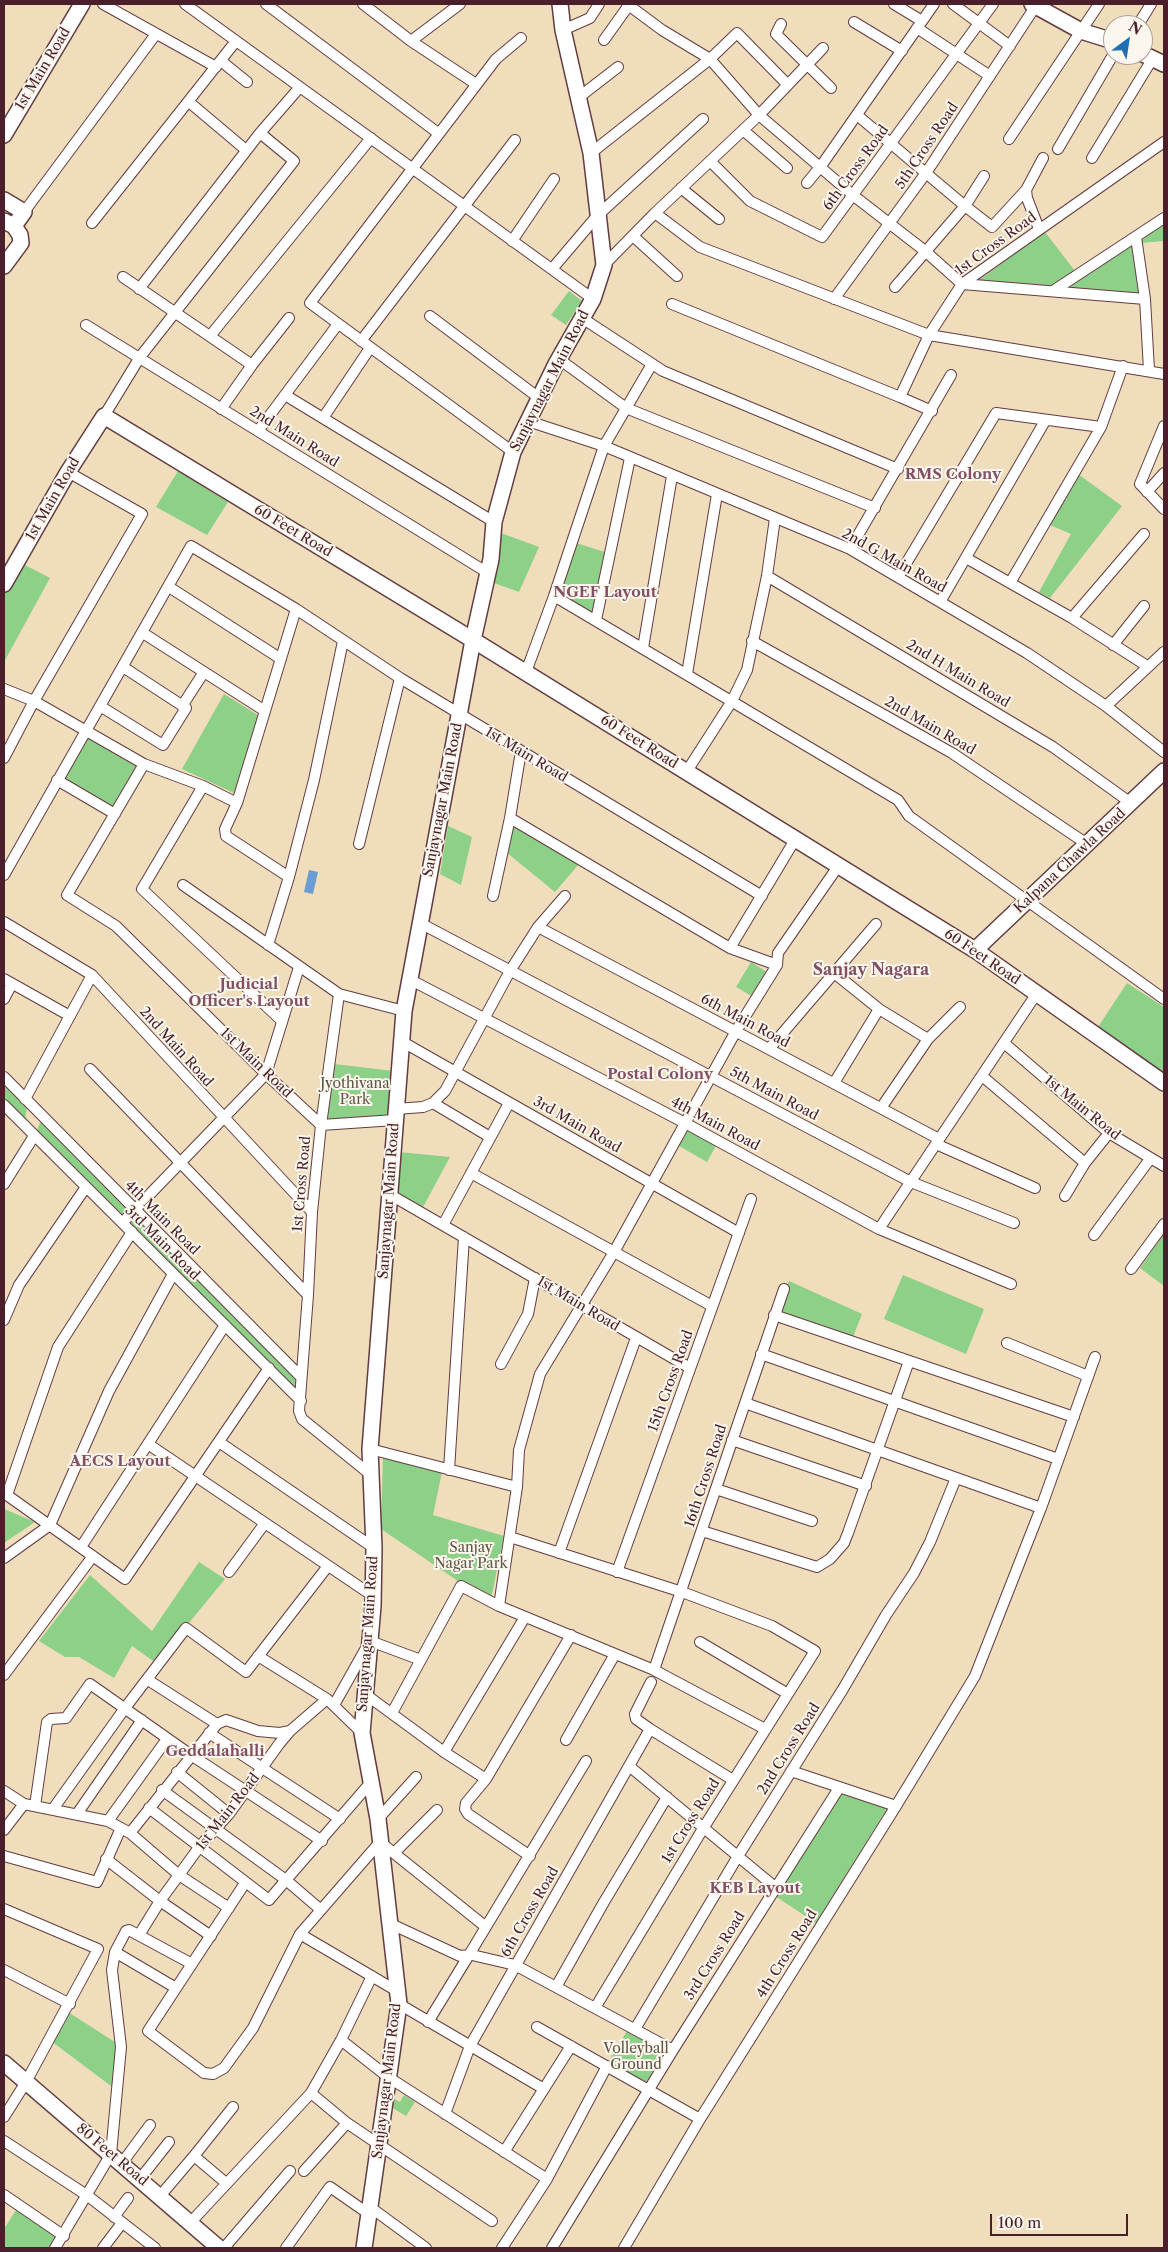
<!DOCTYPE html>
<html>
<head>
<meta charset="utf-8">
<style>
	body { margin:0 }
	#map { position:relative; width:1168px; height:2252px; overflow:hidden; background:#efddbb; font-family:"Libre Caslon Text",serif }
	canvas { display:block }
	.frame { position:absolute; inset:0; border:5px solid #4a1f2b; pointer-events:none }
	.north { position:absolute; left:1103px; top:15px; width:50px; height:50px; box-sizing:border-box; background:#fbf7ec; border:1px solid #b4a19f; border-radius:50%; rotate:31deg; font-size:14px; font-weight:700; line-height:20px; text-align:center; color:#4a1f2b }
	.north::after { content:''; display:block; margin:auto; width:18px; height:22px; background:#1f6fb2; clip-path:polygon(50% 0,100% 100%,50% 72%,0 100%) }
	.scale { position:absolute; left:990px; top:2214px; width:138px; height:22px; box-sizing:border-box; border:2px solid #4a1f2b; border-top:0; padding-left:6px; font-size:15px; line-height:18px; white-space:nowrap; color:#4a1f2b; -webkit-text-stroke:4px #fbf7ec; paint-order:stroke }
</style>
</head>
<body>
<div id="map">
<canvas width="1168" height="2252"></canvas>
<div class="frame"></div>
<div class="north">N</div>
<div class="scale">100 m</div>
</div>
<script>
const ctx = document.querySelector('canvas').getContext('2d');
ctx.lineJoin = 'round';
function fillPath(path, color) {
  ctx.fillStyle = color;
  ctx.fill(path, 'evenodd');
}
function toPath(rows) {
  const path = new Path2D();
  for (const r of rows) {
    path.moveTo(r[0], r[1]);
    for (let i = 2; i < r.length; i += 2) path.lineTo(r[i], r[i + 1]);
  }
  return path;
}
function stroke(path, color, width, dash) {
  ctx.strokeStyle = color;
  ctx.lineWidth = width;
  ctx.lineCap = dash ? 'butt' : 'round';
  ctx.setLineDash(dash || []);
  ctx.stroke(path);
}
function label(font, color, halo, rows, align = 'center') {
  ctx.font = font + ' "Libre Caslon Text",serif';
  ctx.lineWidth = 4;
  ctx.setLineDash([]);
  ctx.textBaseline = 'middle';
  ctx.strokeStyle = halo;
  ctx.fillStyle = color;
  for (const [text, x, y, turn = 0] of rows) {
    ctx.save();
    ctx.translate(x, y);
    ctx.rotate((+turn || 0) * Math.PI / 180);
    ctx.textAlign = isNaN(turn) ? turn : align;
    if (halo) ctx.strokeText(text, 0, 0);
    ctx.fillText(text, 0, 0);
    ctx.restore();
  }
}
fillPath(toPath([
	[1164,220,1164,241,1140,243,1139,238],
	[1045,232,1075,271,1053,288,978,281],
	[1132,243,1140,294,1064,288],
	[569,291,582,301,566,325,551,315],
	[178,471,228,502,207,535,156,507],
	[1078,474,1122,506,1050,598,1039,592,1071,534,1050,525],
	[501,533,539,547,519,592,494,583],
	[576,543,608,553,594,615,560,595],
	[21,563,50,578,4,662,4,594],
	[224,694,261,717,234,793,182,769],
	[87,735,140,766,114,811,61,779],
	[448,826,472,837,461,885,440,874],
	[513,826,579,864,555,892,506,852],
	[751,962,770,974,755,998,736,987],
	[1127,983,1164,1007,1164,1077,1096,1030],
	[334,1064,394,1071,388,1117,324,1120],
	[4,1082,27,1106,25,1121,4,1101],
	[41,1120,298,1378,299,1397,36,1133],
	[689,1128,717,1144,707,1162,679,1146],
	[399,1152,450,1157,422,1209,395,1194],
	[1164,1234,1164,1286,1140,1268],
	[903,1275,984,1309,966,1354,884,1319],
	[789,1281,862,1314,853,1337,777,1312],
	[383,1455,442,1472,433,1515,504,1536,491,1599,458,1581,381,1529],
	[4,1509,35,1522,4,1543],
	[199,1562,225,1579,156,1663,132,1646,114,1678,79,1657,65,1657,39,1641,90,1575,152,1631],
	[840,1792,888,1807,816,1923,775,1896],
	[68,2012,118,2044,115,2089,51,2041],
	[627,2031,664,2053,646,2083,609,2061],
	[404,2095,415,2102,406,2116,391,2107,393,2098,400,2102],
	[16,2210,57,2237,49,2248,4,2248,4,2229]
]), '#8dd088');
fillPath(toPath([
	[309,870,318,872,313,894,304,892]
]), '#699dd4');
const street = toPath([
	[103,4,216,67],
	[185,4,593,299],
	[266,4,438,133],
	[363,4,411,41,476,84],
	[627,4,662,30,710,59,759,115,854,196,925,251,962,284,1145,299],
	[894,4,922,21],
	[953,4,1010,46],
	[854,22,902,51],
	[781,24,776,34,831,88],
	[1138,25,1151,4],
	[917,28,990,76],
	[563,30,590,18,599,4],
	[604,40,629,5],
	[411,41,460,4],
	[221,61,247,82],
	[578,98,618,67],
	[189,102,246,150],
	[857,115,965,206,992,227,1026,190],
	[743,130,787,168],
	[1009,139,1099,4],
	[1058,149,1113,55],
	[591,153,710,59,737,33,788,85],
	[1092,158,1153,58],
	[710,161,750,201,822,237,993,4],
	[807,183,821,166,934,4],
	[681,188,719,219],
	[24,212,156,34],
	[655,213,700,247,929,335,1164,374],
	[92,223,236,41],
	[1039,229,1027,198,1026,190,1043,158],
	[633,236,677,276],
	[1136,237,1145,299,1149,370],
	[512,241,554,179],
	[604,265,655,213,759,115,823,48],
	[552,269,597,216,703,119],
	[123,277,252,365],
	[895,287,965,206,984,176],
	[139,289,260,133,300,87],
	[1053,291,1164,218],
	[834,299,926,173,1037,4],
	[672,304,900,397],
	[430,316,539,398],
	[582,318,663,371,898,469],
	[86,325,488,573],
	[210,336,371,138],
	[361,341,515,140],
	[559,359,626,408,875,508],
	[285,395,494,522],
	[221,409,252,365,289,318],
	[932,411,900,397,929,335,962,284,1164,142],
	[104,416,140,357,294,161,260,133],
	[323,418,370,348],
	[528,421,604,446,850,549,1027,653,1106,706,1164,752],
	[1164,426,1140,484,1164,509],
	[258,431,338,324],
	[513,452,310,303,496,59,521,38],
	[1147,492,1164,473],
	[850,549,951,375],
	[966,558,1072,618,1147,666],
	[767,576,1053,747,1131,803],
	[898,577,996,413,1101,427],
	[1010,583,1101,427,1123,366],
	[169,587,281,659],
	[554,596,898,800,909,816,1164,999],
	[940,602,1045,421],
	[1072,618,1144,534],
	[596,620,630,458],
	[143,633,265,711],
	[752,641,952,753,1087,844],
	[1113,645,1144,606],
	[643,648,672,476],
	[526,672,554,596,604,446,652,364],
	[687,674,717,494],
	[4,689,34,701,144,764,203,786,237,803,225,829,226,836,289,877],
	[100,706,163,745,186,708,123,667],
	[182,706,204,672],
	[1106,706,1164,652],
	[4,758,34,701,142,514,68,472],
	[144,764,67,895,116,926,266,1074,321,1125,395,1120],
	[687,771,732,701,747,670,767,576,775,518],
	[57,780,115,814],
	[203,786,142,889,282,1021],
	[237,803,296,609],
	[510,818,730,948,777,965],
	[359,844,400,678],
	[4,875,191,546,296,609,400,678,762,896],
	[183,885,339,994,404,1011],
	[493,896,510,818,521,751],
	[4,922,92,975,312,1212],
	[420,923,911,1182,1014,1223],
	[538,927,939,1139],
	[268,945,289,877,314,780,343,641],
	[730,948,796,838],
	[833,972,879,1009,928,1039],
	[4,979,70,1016],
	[409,979,685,1123,879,1229,1011,1284],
	[339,994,321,1125,312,1212,308,1295,299,1411,302,1419,370,1474],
	[4,999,12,984],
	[401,1041,739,1233],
	[1004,1043,1109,1133,1164,1166],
	[769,1049,876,924],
	[90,1069,308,1295],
	[982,1076,1085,1163],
	[4,1077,301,1377],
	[834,1083,879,1009],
	[25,1099,92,975],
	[433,1103,490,1137],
	[4,1105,301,1401],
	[881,1108,928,1039,960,1007],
	[396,1109,423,1107,433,1103,445,1091,510,971,538,927,565,896],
	[936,1144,1035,1188],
	[471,1173,712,1306],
	[4,1184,34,1136],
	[389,1194,690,1368],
	[1065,1196,1085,1163,1109,1133],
	[123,1222,266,1074,299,967],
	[443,1225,509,1103],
	[879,1229,1037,993],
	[1094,1235,1150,1159],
	[1131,1269,1164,1224],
	[774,1315,1074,1417],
	[4,1320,19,1285,86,1187],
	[1007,1343,1088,1376],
	[761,1354,1058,1459],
	[501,1364,528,1314,535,1278],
	[745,1403,1041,1508],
	[732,1440,866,1486],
	[219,1442,374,1548],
	[148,1444,373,1596],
	[370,1449,517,1487],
	[449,1470,464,1237],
	[716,1489,812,1521],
	[4,1493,125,1579,269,1368],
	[7,1495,58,1347,132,1232],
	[702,1531,817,1567,830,1559,844,1543,848,1533,909,1361],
	[510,1537,682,1592,772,1626,815,1651,704,1827,595,2008],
	[81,1547,225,1325],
	[559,1553,636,1338],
	[4,1558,50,1525,109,1391,173,1274],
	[229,1572,265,1523],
	[617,1572,751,1199],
	[499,1606,517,1487,519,1450,540,1374,614,1252,736,1031,777,965,778,953,839,865],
	[700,1642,788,1694],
	[258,1656,327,1699,362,1733],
	[654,1670,784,1289],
	[4,1675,93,1556],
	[148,1680,217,1724],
	[651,1682,635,1714,636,1719,650,1729,733,1780],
	[365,1694,444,1752,486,1779],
	[334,1705,370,1641,421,1660],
	[392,1713,461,1586,499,1606,654,1670,765,1729],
	[209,1733,340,1819],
	[566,1740,615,1654],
	[444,1752,525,1617],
	[629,1766,775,1887],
	[791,1771,896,1806],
	[177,1772,229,1814],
	[4,1791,24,1804,108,1821,130,1833,179,1875,229,1908],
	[35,1806,47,1722,51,1719,66,1718,90,1684,191,1755,322,1841],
	[149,1808,269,1900,286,1880,162,1790],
	[53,1809,125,1708,186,1628,246,1672,328,1566],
	[77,1814,142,1720],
	[378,1819,416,1777],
	[108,1821,167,1739],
	[4,1830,24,1804],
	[130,1833,217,1724,226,1720,258,1731,280,1733,290,1731],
	[394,1853,437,1810],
	[4,1856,97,1882,121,1828],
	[530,1856,468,1814,465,1809,466,1803,486,1779,571,1635],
	[106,1859,160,1901,211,1936],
	[245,1883,148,2031,204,2073,213,2074,224,2068,253,2028,300,1934,380,1842,486,1927],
	[4,1909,98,1949,26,2082,4,2117],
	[321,1910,286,1880,372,1781],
	[391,1924,460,1956,469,1955,586,1761],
	[300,1934,397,1991],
	[139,1935,160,1901,200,1846,229,1814,279,1744,290,1731,327,1699],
	[115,1952,126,1931,129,1930,192,1964],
	[4,1970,70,2004],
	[556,1987,604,1902,667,1797],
	[399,2004,544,2089],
	[428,2022,469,1955,472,1955,515,1965,673,2050],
	[537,2027,700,2119],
	[635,2029,738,1856,843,1689,886,1615,914,1573,930,1542,956,1478],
	[341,2040,388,2077,547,2179],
	[311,2093,347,2123,492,2221],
	[445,2114,470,2046,650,1729],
	[4,2141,88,2196,155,2248],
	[504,2152,571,2046],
	[194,2156,233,2107],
	[122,2163,150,2125],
	[304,2171,347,2123],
	[140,2179,169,2142],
	[4,2195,64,2236],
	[160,2196,194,2156,226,2183],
	[370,2207,426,2248],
	[114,2217,128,2198],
	[190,2223,311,2093,341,2040,372,1976],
	[55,2248,111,2154,121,2047,112,1970,115,1952,176,1988],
	[103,2248,122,2223],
	[224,2248,290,2171],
	[286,2248,330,2187,369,2214],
	[502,2248,547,2179,607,2066],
	[552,2248,673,2050,839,1788],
	[624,2248,700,2119,896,1806,975,1676,1041,1508,1095,1357]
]);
const secondary = toPath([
	[1032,4,1081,31,1113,41],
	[1143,54,1164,64],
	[4,135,82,4],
	[4,200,24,212,14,226],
	[4,221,14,226,20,235,21,243,4,266],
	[4,584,68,472,104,416,473,640,975,950,1164,1083],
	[975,950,1164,771],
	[4,2063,219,2248],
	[364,2248,399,2004,378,1819,362,1733,373,1606,374,1548,370,1449,404,1011,473,640,491,559,494,522,513,452,556,364,593,299,604,265,591,153,563,30,560,4]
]);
stroke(street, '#633c41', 12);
stroke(secondary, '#633c41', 18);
stroke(street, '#fff', 10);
stroke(secondary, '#fff', 15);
label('14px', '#4a1f2b', '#fbf7ec', [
	["1st Main Road",43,69,-59],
	["5th Cross Road",927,146,-56],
	["6th Cross Road",856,168,-54],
	["1st Cross Road",996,244,-36],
	["Sanjaynagar Main Road",550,381,-63],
	["2nd Main Road",294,437,32],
	["1st Main Road",53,499,-60],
	["60 Feet Road",293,531,31],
	["2nd G Main Road",894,561,29],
	["2nd H Main Road",958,674,31],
	["2nd Main Road",930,726,30],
	["60 Feet Road",639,742,32],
	["1st Main Road",526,755,31],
	["Sanjaynagar Main Road",443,800,-79],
	["Kalpana Chawla Road",1070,861,-43],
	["60 Feet Road",982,957,34],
	["6th Main Road",745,1021,28],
	["2nd Main Road",176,1047,48],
	["1st Main Road",256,1063,44],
	["5th Main Road",774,1094,28],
	["1st Main Road",1082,1108,39],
	["4th Main Road",715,1124,28],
	["3rd Main Road",577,1125,30],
	["1st Cross Road",302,1184,-85],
	["Sanjaynagar Main Road",389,1201,-86],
	["4th Main Road",162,1218,45],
	["3rd Main Road",162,1243,45],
	["1st Main Road",578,1304,31],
	["15th Cross Road",671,1381,-70],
	["16th Cross Road",706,1476,-72],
	["Sanjaynagar Main Road",368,1634,-86],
	["2nd Cross Road",789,1749,-58],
	["1st Main Road",228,1812,-52],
	["1st Cross Road",691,1821,-58],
	["6th Cross Road",530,1912,-60],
	["4th Cross Road",787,1954,-58],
	["3rd Cross Road",715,1956,-58],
	["Sanjaynagar Main Road",387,2081,-83],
	["80 Feet Road",112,2155,40]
]);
label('14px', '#5e5447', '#fbf7ec', [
	["Jyothivana",355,1084],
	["Park",355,1100],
	["Sanjay",471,1548],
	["Nagar Park",471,1564],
	["Volleyball",636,2049],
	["Ground",636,2065]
]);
label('bold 15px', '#825066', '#fbf7ec', [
	["RMS Colony",953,475],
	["NGEF Layout",605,593],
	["Judicial",249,985],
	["Officer's Layout",249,1002],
	["Postal Colony",660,1075],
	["AECS Layout",120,1462],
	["Geddalahalli",215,1752],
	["KEB Layout",755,1889]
]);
label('bold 16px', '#825066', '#fbf7ec', [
	["Sanjay Nagara",871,970]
]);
</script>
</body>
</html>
